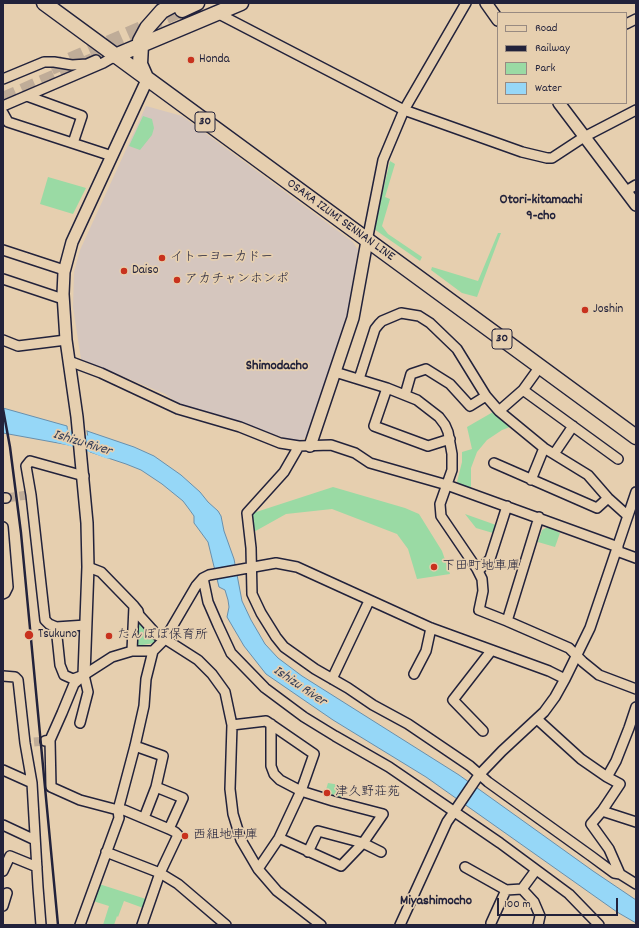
<!DOCTYPE html>
<html>
<head>
<meta charset="utf-8">
<style>
	body { margin:0 }
	#map { position:relative; width:639px; height:928px; overflow:hidden; background:#e6cfaf; font-family:Dekko,sans-serif }
	canvas { display:block }
	.frame { position:absolute; inset:0; border:4px solid #22223b; pointer-events:none }
	.legend { position:absolute; left:497px; top:12px; width:130px; height:92px; box-sizing:border-box; background:#e6cfaf; border:1px solid #988a81; margin:0; padding:5px 7px; list-style:none; font-size:12px; color:#22223b }
	.legend li { display:flex; align-items:center; gap:8px; height:20px }
	.legend b { width:20px; border:1px solid #988a81 }
	.scale { position:absolute; left:497px; top:898px; width:121px; height:18px; box-sizing:border-box; border:2px solid #22223b; border-top:0; padding-left:5px; font-size:12px; line-height:14px; white-space:nowrap; color:#22223b; -webkit-text-stroke:3px #e6cfaf; paint-order:stroke }
</style>
</head>
<body>
<div id="map">
<canvas width="639" height="928"></canvas>
<div class="frame"></div>
<ul class="legend">
<li><b style="height:5px;background:#e6cfaf"></b>Road</li>
<li><b style="height:5px;background:#22223b"></b>Railway</li>
<li><b style="height:11px;background:#9adaa4"></b>Park</li>
<li><b style="height:11px;background:#96d7f7"></b>Water</li>
</ul>
<div class="scale">100 m</div>
</div>
<script>
const ctx = document.querySelector('canvas').getContext('2d');
ctx.lineJoin = 'round';
function fillPath(path, color) {
  ctx.fillStyle = color;
  ctx.fill(path, 'evenodd');
}
function toPath(rows) {
  const path = new Path2D();
  for (const r of rows) {
    path.moveTo(r[0], r[1]);
    for (let i = 2; i < r.length; i += 2) path.lineTo(r[i], r[i + 1]);
  }
  return path;
}
function stroke(path, color, width, dash) {
  ctx.strokeStyle = color;
  ctx.lineWidth = width;
  ctx.lineCap = dash ? 'butt' : 'round';
  ctx.setLineDash(dash || []);
  ctx.stroke(path);
}
function label(font, color, halo, rows, align = 'center') {
  ctx.font = font + ' Dekko,"Klee One",sans-serif';
  ctx.lineWidth = 3.5;
  ctx.setLineDash([]);
  ctx.textBaseline = 'middle';
  ctx.strokeStyle = halo;
  ctx.fillStyle = color;
  for (const [text, x, y, turn = 0] of rows) {
    ctx.save();
    ctx.translate(x, y);
    ctx.rotate((+turn || 0) * Math.PI / 180);
    ctx.textAlign = isNaN(turn) ? turn : align;
    if (halo) ctx.strokeText(text, 0, 0);
    ctx.fillText(text, 0, 0);
    ctx.restore();
  }
}
fillPath(toPath([
	[146,106,182,116,353,242,358,250,347,314,307,436,302,440,290,440,249,425,180,405,165,394,81,359,73,307,74,272,80,250]
]), '#d5c6be');
fillPath(toPath([
	[143,116,152,119,154,128,152,135,140,150,129,146],
	[390,161,395,164,385,197,390,199,382,226,388,234,422,257,420,261,374,229],
	[48,177,86,188,73,214,40,204],
	[498,233,501,233,477,297,462,293,431,270,432,267,478,281],
	[493,412,510,427,502,430,487,440,477,452,471,468,471,489,457,482,462,462,462,452,472,449,467,427],
	[333,487,405,508,419,514,442,551,450,574,417,579,408,549,397,534,332,509,286,514,252,533,250,514],
	[465,514,496,525,493,533,476,528],
	[548,527,560,533,555,547,538,542,542,530],
	[137,619,156,640,154,643,137,646,135,644],
	[328,783,346,786,341,799,325,793],
	[99,884,149,900,146,909,124,901,118,917,117,916,114,925,103,925,109,906,93,901]
]), '#9adaa4');
const water = toPath([
	[3,408,67,426,69,445,3,433,3,408],
	[87,431,134,447,154,456,181,475,200,492,208,502,218,511,221,516,224,531,234,559,242,601,251,620,265,644,278,658,302,676,459,775,593,871,636,900,636,923,617,912,426,777,333,720,266,674,244,646,227,617,229,607,228,600,225,590,219,587,208,542,197,527,194,523,194,516,189,509,183,501,162,484,141,470,126,464,90,452,87,431]
]);
fillPath(water, '#96d7f7');
stroke(water, '#688fac', 1);
stroke(toPath([
	[49,432,93,445,108,451]
]), '#96d7f7', 15);
stroke(toPath([
	[6,498,27,495],
	[34,742,44,741]
]), '#bfac98', 9, [9, 4.5]);
stroke(toPath([
	[51,68,182,10],
	[3,99,120,48]
]), '#bfac98', 14, [14, 7]);
const minor = toPath([
	[217,13,404,110,522,152,547,158,552,158,584,137,636,110],
	[626,24,636,19],
	[3,79,44,62,54,62,72,65,87,64,96,60],
	[27,96,82,116,73,143],
	[3,106,103,63,115,56],
	[3,113,8,122,112,156],
	[626,191,636,185],
	[367,241,383,160,404,110,466,3],
	[3,250,64,270],
	[3,279,63,299],
	[3,340,18,346,66,340],
	[69,361,101,373,178,409,240,427,280,443,299,446,331,445,355,453,370,463,447,485,618,547],
	[335,372,387,388,417,400,439,417,445,425,448,432,452,454,452,470,440,504,441,516,477,569,482,579,483,591,479,610,507,621,569,648,583,662,599,675,636,689],
	[359,379,375,329,379,324,382,321,401,313,419,316,430,323,457,349,486,396,499,411,544,448,588,475,608,498,628,516],
	[387,388,374,426,428,446,450,439],
	[523,390,618,459],
	[405,395,411,374,426,369,450,384,470,406,486,396],
	[499,411,523,390,536,372],
	[299,446,284,472,247,513,251,548,252,594,261,613,276,637,284,647,315,669,348,688,373,705,408,724,470,766,488,782,591,856,614,873,620,874,636,884],
	[554,454,573,426],
	[494,463,597,508,608,498],
	[84,476,30,461,26,466,31,495,45,620,49,624,56,627,86,625],
	[531,480,544,448],
	[3,498,6,498],
	[3,527,8,587,5,593,3,594],
	[617,551,636,558],
	[88,567,101,572,134,606,138,611,139,615,158,636,162,637,198,660,212,674,225,692,232,725,230,789,233,814,241,840,258,869,277,891,321,925],
	[478,571,490,559,507,506],
	[203,578,208,602,218,625,231,653,265,688,304,717,335,736,389,767,500,843,569,894,599,925],
	[507,621,539,517],
	[56,627,60,665,64,675,73,679,81,676],
	[132,651,134,606],
	[414,674,426,651,431,628],
	[3,676,15,677,18,680,25,743,32,783,38,887,41,925],
	[332,679,369,601],
	[537,719,581,759,607,777],
	[80,723,88,692,84,675],
	[271,724,271,766,274,774,280,780,301,791,333,801,383,814,363,843,341,866,279,838],
	[232,725,266,721,314,754,301,791,279,838,258,869],
	[483,731,453,700,491,651],
	[50,740,51,787,80,800,118,810,124,810,169,829,175,832,178,835,160,873,142,925],
	[45,741,50,740,62,713,74,684,84,675,112,657,132,651,153,651],
	[135,746,163,756,156,787,144,818],
	[3,770,32,783],
	[156,787,183,798,169,829],
	[602,811,636,822],
	[3,825,35,840],
	[106,852,160,873,178,884,226,925],
	[308,852,318,831,363,843,381,852],
	[465,867,506,890],
	[3,871,10,856,37,867],
	[620,874,609,849,591,824,602,811,620,784,607,777,616,761,629,728,636,707],
	[522,889,534,902,540,916,538,925],
	[3,906,7,893],
	[491,923,506,890,522,889,536,870],
	[80,925,119,818,118,810,135,746,144,706,146,679,153,651,165,639,196,586,203,578,209,575,276,563,297,567,431,628,549,671,565,679],
	[400,925,447,822,454,812,479,775,502,751,544,712,555,697,565,679,590,628,636,492]
]);
const tertiary = toPath([
	[486,3,498,20],
	[559,103,636,205],
	[310,446,353,318,367,241],
	[84,675,88,567,87,523,77,417,66,340,63,294,64,272,72,242,147,80]
]);
const primary = toPath([
	[44,3,636,437],
	[182,10,197,3],
	[115,56,241,3],
	[147,80,140,64,141,45,140,41,147,28,162,11,177,3]
]);
stroke(minor, '#22223b', 12);
stroke(tertiary, '#22223b', 14);
stroke(primary, '#22223b', 17);
stroke(minor, '#e6cfaf', 9);
stroke(tertiary, '#e6cfaf', 11);
stroke(primary, '#e6cfaf', 14);
stroke(toPath([
	[3,409,10,447,21,533,58,925]
]), '#22223b', 2.5);
for (const [x, y, r, color] of [
	[191,60,4,"#c8321e"],
	[162,258,4,"#c8321e"],
	[124,271,4,"#c8321e"],
	[177,280,4,"#c8321e"],
	[585,310,4,"#c8321e"],
	[434,567,4,"#c8321e"],
	[29,635,5,"#c8321e"],
	[109,636,4,"#c8321e"],
	[327,793,4,"#c8321e"],
	[185,836,4,"#c8321e"]
]) {
  const dot = new Path2D();
  dot.arc(x, y, r, 0, 2 * Math.PI);
  ctx.fillStyle = color;
  ctx.fill(dot);
  stroke(dot, '#e6cfaf', 1.5);
}
for (const [x, y, w] of [
	[205,122,20],
	[502,339,20]
]) {
  const box = new Path2D();
  box.roundRect(x - w / 2, y - 10, w, 20, 3);
  ctx.fillStyle = '#e6cfaf';
  ctx.fill(box);
  stroke(box, '#22223b', 1);
}
label('bold 12px', '#22223b', null, [
	["30",205,122],
	["30",502,339]
]);
label('13px', '#22223b', '#e6cfaf', [
	["Honda",199,60],
	["イトーヨーカドー",170,258],
	["Daiso",132,271],
	["アカチャンホンポ",185,280],
	["Joshin",593,310],
	["下田町地車庫",442,567],
	["Tsukuno",38,635],
	["たんぽぽ保育所",117,636],
	["津久野荘苑",335,793],
	["西組地車庫",193,836]
], 'left');
label('13px', '#22223b', '#e6cfaf', [
	["OSAKA IZUMI SENNAN LINE",340,221,36]
]);
label('bold 14px', '#22223b', '#e6cfaf', [
	["Otori-kitamachi",541,201],
	["9-cho",541,217],
	["Shimodacho",277,367],
	["Miyashimocho",436,902]
]);
label('italic 14px', '#333d57', '#e6cfaf', [
	["Ishizu River",82,444,17],
	["Ishizu River",299,687,34]
]);
</script>
</body>
</html>
